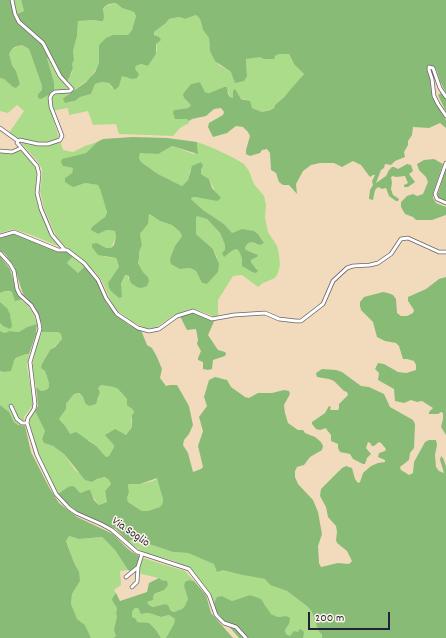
<!DOCTYPE html>
<html>
<head>
<meta charset="utf-8">
<style>
	body { margin:0 }
	#map { position:relative; width:446px; height:638px; overflow:hidden; background:#f2dbbc; font-family:Dekko,sans-serif }
	canvas { display:block }
	.scale { position:absolute; left:308px; top:612px; width:82px; height:18px; box-sizing:border-box; border:2px solid #22223b; border-top:0; padding-left:5px; font-size:12px; line-height:14px; white-space:nowrap; color:#22223b; -webkit-text-stroke:3px #fcf5e5; paint-order:stroke }
</style>
</head>
<body>
<div id="map">
<canvas width="446" height="638"></canvas>
<div class="scale">200 m</div>
</div>
<script>
const ctx = document.querySelector('canvas').getContext('2d');
ctx.lineJoin = 'round';
function fillPath(path, color) {
  ctx.fillStyle = color;
  ctx.fill(path, 'evenodd');
}
function toPath(rows) {
  const path = new Path2D();
  for (const r of rows) {
    path.moveTo(r[0], r[1]);
    for (let i = 2; i < r.length; i += 2) path.lineTo(r[i], r[i + 1]);
  }
  return path;
}
function stroke(path, color, width, dash) {
  ctx.strokeStyle = color;
  ctx.lineWidth = width;
  ctx.lineCap = dash ? 'butt' : 'round';
  ctx.setLineDash(dash || []);
  ctx.stroke(path);
}
function label(font, color, halo, rows, align = 'center') {
  ctx.font = font + ' Dekko,sans-serif';
  ctx.lineWidth = 3;
  ctx.setLineDash([]);
  ctx.textBaseline = 'middle';
  ctx.strokeStyle = halo;
  ctx.fillStyle = color;
  for (const [text, x, y, turn = 0] of rows) {
    ctx.save();
    ctx.translate(x, y);
    ctx.rotate((+turn || 0) * Math.PI / 180);
    ctx.textAlign = isNaN(turn) ? turn : align;
    if (halo) ctx.strokeText(text, 0, 0);
    ctx.fillText(text, 0, 0);
    ctx.restore();
  }
}
fillPath(toPath([
	[11,0,21,0,24,11,17,14,14,14],
	[116,3,122,8,134,12,136,16,132,30,128,35,113,35,99,51,99,64,90,78,65,97,68,103,75,101,80,97,91,94,95,84,102,82,109,83,112,88,121,80,122,75,128,78,135,69,136,66,141,64,148,66,156,54,157,49,154,32,166,23,169,19,180,17,185,19,196,15,200,19,203,30,209,38,209,44,219,65,231,72,247,76,246,59,252,57,275,56,279,54,289,54,292,61,304,74,295,86,275,105,274,108,262,112,252,108,245,99,239,98,238,94,234,93,233,98,230,97,227,88,224,87,209,93,205,92,200,82,191,84,184,98,191,105,188,108,174,110,178,119,187,119,189,121,189,123,180,128,173,136,119,134,116,124,93,125,88,111,69,115,68,108,51,111,59,138,52,141,44,143,34,142,17,138,9,133,24,111,17,105,8,113,0,111,0,78,4,79,13,87,20,84,16,71,10,61,9,54,12,49,22,45,29,49,42,86,42,90,38,94,54,87,47,58,71,75,73,68,72,64,74,60,73,51,77,36,78,21,94,20,99,21,105,6],
	[60,141,63,150,73,152,85,146,97,142,86,153,71,157,63,166,73,168,72,173,66,177,76,185,85,183,98,185,100,189,107,211,105,217,93,231,98,234,107,230,115,231,116,237,111,248,106,248,97,243,105,257,116,258,117,260,119,267,109,288,119,298,121,288,121,285,125,275,128,275,128,279,148,277,143,272,138,263,139,258,139,252,142,244,140,234,148,224,148,214,160,221,172,225,180,232,182,236,175,246,180,269,190,268,196,271,202,283,207,284,218,272,217,257,213,249,196,234,196,219,197,215,207,219,220,233,225,245,225,250,230,253,233,249,237,249,240,253,242,259,242,264,244,267,252,272,257,269,251,262,251,260,257,257,256,254,246,250,245,248,247,244,251,242,255,244,264,243,258,234,256,232,240,230,232,233,224,224,203,210,192,200,191,198,195,197,215,200,217,195,209,179,201,174,201,169,190,170,188,180,182,186,158,174,141,162,139,158,140,153,148,153,153,154,163,151,169,146,172,146,194,154,198,151,197,142,213,148,234,158,244,164,249,171,254,184,264,196,266,205,265,218,268,232,277,246,279,255,280,265,278,273,275,278,263,283,258,287,242,275,233,276,218,300,218,316,213,316,200,311,190,309,174,315,155,328,145,328,131,321,118,311,114,306,110,300,102,281,95,272,78,256,65,246,56,236,44,209,40,191,42,176,42,169,38,162,21,143,22,142,44,146,53,144],
	[22,151,29,158,37,170,35,191,37,203,50,236,60,247,34,236,13,229,0,233,0,152],
	[74,255,85,266,78,273,67,263],
	[5,291,12,292,17,301,21,300,27,305,33,313,37,324,27,327,19,332,9,331,5,333,0,331,0,323,3,326,11,322,11,318,7,308,0,302,0,293],
	[42,332,58,332,61,334,62,339,48,353,41,368,45,371,49,383,49,387,46,390,41,391,36,387,32,367,35,351],
	[26,354,29,354,27,367,31,388,33,405,24,417,25,426,18,425,14,422,9,413,0,405,0,371,3,372,17,358],
	[101,385,114,387,118,389,127,399,130,408,133,410,134,413,131,420,132,427,126,435,115,430,108,433,109,439,113,444,114,447,109,456,106,457,90,441,74,434,70,434,66,427,59,419,66,409,66,404,74,394,78,393,83,397,85,403,98,400,100,392,98,388],
	[35,411,45,431,42,439,44,443,53,446,64,454,75,470,92,482,97,479,105,477,109,480,111,484,105,491,107,502,99,505,88,490,80,493,75,487,68,487,58,494,34,444,33,437,29,420],
	[158,478,163,499,163,504,160,507,148,511,142,511,128,502,127,498,129,492,128,485,129,484,140,484,153,481],
	[69,536,79,539,102,537,115,550,128,570,120,571,121,585,114,590,116,593,113,597,117,608,116,613,117,617,117,623,115,627,116,636,113,638,91,638,85,625,77,619,73,611,71,604,72,594,80,581,76,565,73,560,66,540],
	[130,540,140,541,173,552,188,553,215,564,217,568,242,575,265,579,270,585,287,591,308,607,312,612,318,630,322,635,322,638,303,638,298,629,298,632,290,636,286,634,285,630,289,624,286,616,278,617,271,614,268,610,265,604,250,595,232,601,222,596,217,597,213,605,210,593,189,568,174,561,145,553,132,545,129,542],
	[143,558,185,571,194,581,189,580,184,586,188,599,185,607,182,609,174,612,171,611,168,605,165,604,153,607,149,605,147,602,154,598,154,594,160,592,166,581,160,580,158,578,138,573],
	[135,608,138,608,140,612,144,614,149,613,161,617,169,615,175,619,176,622,166,638,161,638,156,630,141,622,137,622,132,617,131,614]
]), '#abdc8a');
fillPath(toPath([
	[0,0,11,0,14,14,17,14,24,11,21,0,446,0,446,93,440,81,437,71,434,66,428,67,427,70,430,75,431,90,437,106,446,120,446,128,440,123,429,128,413,127,412,135,408,141,408,145,404,152,405,157,395,161,391,165,385,164,384,168,381,170,376,183,386,176,389,170,392,167,394,167,398,169,407,164,411,165,413,171,409,174,415,182,408,187,404,187,404,185,408,183,405,176,396,177,393,176,391,177,392,183,391,189,393,195,399,199,398,201,396,201,389,196,386,188,382,189,378,187,375,190,373,200,369,199,370,190,373,185,372,181,375,175,373,175,370,177,361,165,353,161,342,167,334,163,320,163,311,165,303,171,296,184,297,194,289,185,283,185,279,182,276,173,271,170,270,153,267,149,262,150,260,153,250,156,246,154,246,150,250,136,248,132,243,127,236,126,227,133,213,137,208,127,209,123,223,115,224,112,221,108,214,109,206,116,192,119,189,121,187,119,175,119,173,113,174,110,188,108,191,105,184,98,183,94,191,84,200,82,205,92,209,93,224,87,227,87,228,94,230,97,233,98,233,91,235,89,241,99,250,101,252,108,262,112,270,110,274,108,275,105,284,97,304,74,294,64,289,54,279,54,275,56,274,59,264,59,260,57,246,59,247,76,244,81,235,83,231,72,215,61,210,51,209,38,203,30,200,19,196,15,185,19,180,17,174,18,169,19,166,23,154,32,154,35,159,37,161,40,156,44,156,54,148,66,141,64,136,66,135,69,139,74,137,78,132,79,122,76,119,86,115,90,109,83,102,82,95,84,91,94,80,97,75,101,65,103,63,99,65,97,86,82,95,72,99,63,99,45,106,38,113,35,128,35,132,30,136,16,134,12,122,8,116,3,109,4,105,6,103,9,104,17,103,21,99,21,94,20,78,21,77,36,73,51,74,60,72,64,73,68,69,78,66,82,51,60,47,58,54,83,54,92,41,99,38,98,38,94,42,90,42,86,29,49,22,45,15,47,12,49,9,54,12,65,16,71,20,84,16,88,13,87,4,79,0,78],
	[441,93,446,99,446,112,438,95],
	[133,137,167,138,197,142,198,154,172,146,158,154,140,153,139,158,141,162,158,174,182,186,188,180,192,166,201,162,203,166,201,169,201,174,209,179,212,188,221,198,217,201,195,197,191,198,192,200,203,210,224,224,232,233,242,229,254,231,258,234,264,243,260,245,251,242,247,244,245,248,246,250,258,255,257,257,251,260,251,262,258,271,256,273,252,272,242,266,242,259,240,253,237,249,233,250,224,257,222,253,225,250,225,245,220,233,207,219,197,216,196,219,196,234,213,249,219,264,218,272,207,284,202,283,196,271,190,268,180,269,171,264,170,259,175,246,182,236,180,232,172,225,160,221,149,214,148,224,140,234,142,245,139,252,139,258,138,263,143,272,148,277,149,281,147,286,141,288,137,287,131,283,128,275,125,275,121,284,122,297,119,298,112,292,109,288,108,283,119,267,117,260,116,258,98,255,92,247,92,244,97,243,106,248,111,248,114,245,116,237,115,231,107,230,98,234,91,230,92,227,105,217,107,212,100,189,98,185,85,183,73,187,65,182,65,178,72,173,73,168,63,166,61,162,62,159,86,153,97,142,103,139],
	[434,159,443,164,433,193,433,198,436,203,446,207,446,215,432,220,416,220,413,217,405,214,401,207,401,202,407,196,413,194,417,196,423,194,428,182,426,177,419,170,417,164,424,160],
	[446,168,446,203,439,199,437,197],
	[13,234,32,240,59,252,67,252,74,255,67,263,78,273,85,266,96,279,106,302,115,314,129,325,141,330,147,345,152,348,157,357,162,369,160,378,166,386,170,385,177,385,189,406,193,425,189,434,184,440,183,445,188,453,193,472,201,469,203,467,198,446,203,431,199,417,207,406,204,397,209,380,215,377,227,380,231,387,245,397,249,398,258,393,272,393,284,390,289,391,290,394,284,405,285,413,288,423,298,430,303,430,305,433,315,437,321,442,323,446,322,450,310,457,304,465,297,467,295,471,295,477,298,484,313,500,318,512,322,534,318,546,319,563,321,567,338,563,349,564,352,561,347,551,337,543,336,540,337,532,336,526,328,517,326,507,320,496,321,489,342,468,346,466,352,468,355,479,358,483,360,482,363,473,371,466,378,463,385,462,385,460,378,457,379,453,385,451,386,449,381,443,379,442,374,446,372,446,370,443,368,442,366,448,371,454,367,458,365,464,363,464,353,459,350,454,340,452,338,448,338,444,331,441,331,435,327,430,326,428,320,430,316,429,312,424,312,422,325,413,329,406,331,407,330,409,331,410,338,410,339,408,339,404,348,395,347,392,344,391,334,381,329,379,317,377,316,373,322,369,336,370,342,372,361,386,369,387,384,394,390,407,413,420,415,424,414,448,410,453,409,460,400,467,401,470,409,475,413,473,414,462,425,442,429,440,436,440,437,445,435,455,436,467,439,471,444,473,440,460,441,456,443,458,446,466,446,638,322,638,322,635,318,630,312,612,308,607,287,591,270,585,265,579,242,575,223,570,217,572,214,564,188,553,173,552,140,541,130,540,129,542,116,529,79,513,63,500,58,494,68,487,72,486,75,487,80,493,88,490,90,490,94,500,99,505,107,502,105,491,111,484,109,480,105,477,97,479,92,482,85,480,64,454,53,446,44,443,42,439,45,431,35,411,38,406,36,387,41,391,46,390,49,387,49,383,45,371,41,368,42,364,50,350,55,347,62,339,61,334,58,332,42,332,42,325,37,311,34,306,23,294,14,266,5,254,0,250,0,238],
	[101,385,114,387,118,389,127,399,127,405,133,410,134,413,132,415,132,427,126,435,115,429,105,435,113,444,114,447,109,456,106,457,96,446,82,436,76,432,70,434,66,427,59,419,66,409,66,404,74,394,79,393,83,397,85,403,89,406,96,404,100,392,98,388],
	[157,478,163,499,163,503,160,507,148,511,142,511,128,502,127,498,129,492,128,485,129,484,140,484],
	[0,256,10,269,17,293,21,300,15,301,12,292,9,291,5,291,0,293],
	[446,277,446,435,441,427,443,419,443,413,441,412,438,414,429,414,429,412,433,408,422,401,417,402,411,400,404,403,395,401,394,389,378,380,379,373,375,369,378,363,384,364,398,372,406,373,416,370,416,365,414,361,407,359,403,359,399,346,396,343,385,341,377,337,373,322,361,310,360,306,360,302,364,297,383,292,388,293,393,295,396,299,397,313,401,316,407,316,413,313,414,310,408,301,408,297,426,289,439,279],
	[0,302,7,308,10,314,12,326,10,329,3,326,0,323],
	[190,313,199,313,215,319,208,335,218,350,225,352,226,354,225,356,213,360,212,369,208,370,203,369,203,362,198,360,198,358,201,351,197,344,198,340,196,329,187,330,180,316],
	[37,324,36,334,29,354,26,354,16,358,14,361,11,371,3,372,0,371,0,331,5,333,9,331,19,332,27,327],
	[0,405,9,412,14,422,18,425,25,426,31,452,50,489,59,503,77,517,113,534,128,549,135,554,143,558,138,573,128,570,115,550,102,537,79,539,69,536,66,541,73,560,79,572,80,581,72,594,71,604,77,619,85,625,91,638,0,638],
	[159,578,161,580,167,581,168,585,164,590,154,594,153,600,147,602,149,605,153,607,165,604,168,605,171,611,174,612,182,609,185,606,188,599,184,586,185,582,189,580,194,581,206,595,211,613,233,638,166,638,174,624,175,619,169,615,161,617,149,613,141,614,138,608,135,608,132,612,132,617,136,619,137,622,149,623,156,630,161,638,113,638,116,636,114,630,117,617,116,613,117,608,112,600,113,597,116,593,120,601,147,592,149,583],
	[250,595,261,599,271,614,278,617,286,616,290,618,289,624,285,630,286,634,290,636,294,631,298,632,299,629,302,630,304,632,303,638,239,638,215,610,213,605,217,597,222,596,232,601]
]), '#88bc76');
const minor = toPath([
	[12,0,15,14,19,22,43,43,60,76,72,89,70,91,55,92,52,94,50,98,51,107,61,133,62,136,60,140,48,144,38,144,20,140,18,141],
	[446,97,440,88,433,68,429,67,429,70,432,79,434,96,438,104,446,116],
	[0,128,18,141,17,143,19,145,37,166,39,174,37,193,41,209,52,235,64,249],
	[0,151,12,152,21,148],
	[446,163,435,194,437,199,446,203],
	[0,236,14,232,58,250,67,250,84,263,98,280,106,298,117,314,138,328,149,331,159,329,177,316,193,311,212,319,234,315,265,313,279,319,296,321,301,321,323,304,333,281,347,268,353,266,370,265,378,263,391,254,401,239,408,238,439,252,446,252],
	[0,253,10,264,14,271,17,289,20,295,31,305,37,315,39,323,40,329,30,362,35,404,34,409,28,418,27,423,37,455,56,494,69,508,76,513,101,524,112,530,137,552,189,569,209,595,216,615,224,623,236,627,246,638],
	[11,406,17,419,22,423,27,423],
	[126,577,138,567,142,554],
	[132,587,137,582,138,568]
]);
stroke(minor, '#6b6368', 4.5);
stroke(minor, '#fff', 3);
label('12px', '#22223b', '#fcf5e5', [
	["Via Soglio",130,533,35]
]);
</script>
</body>
</html>
